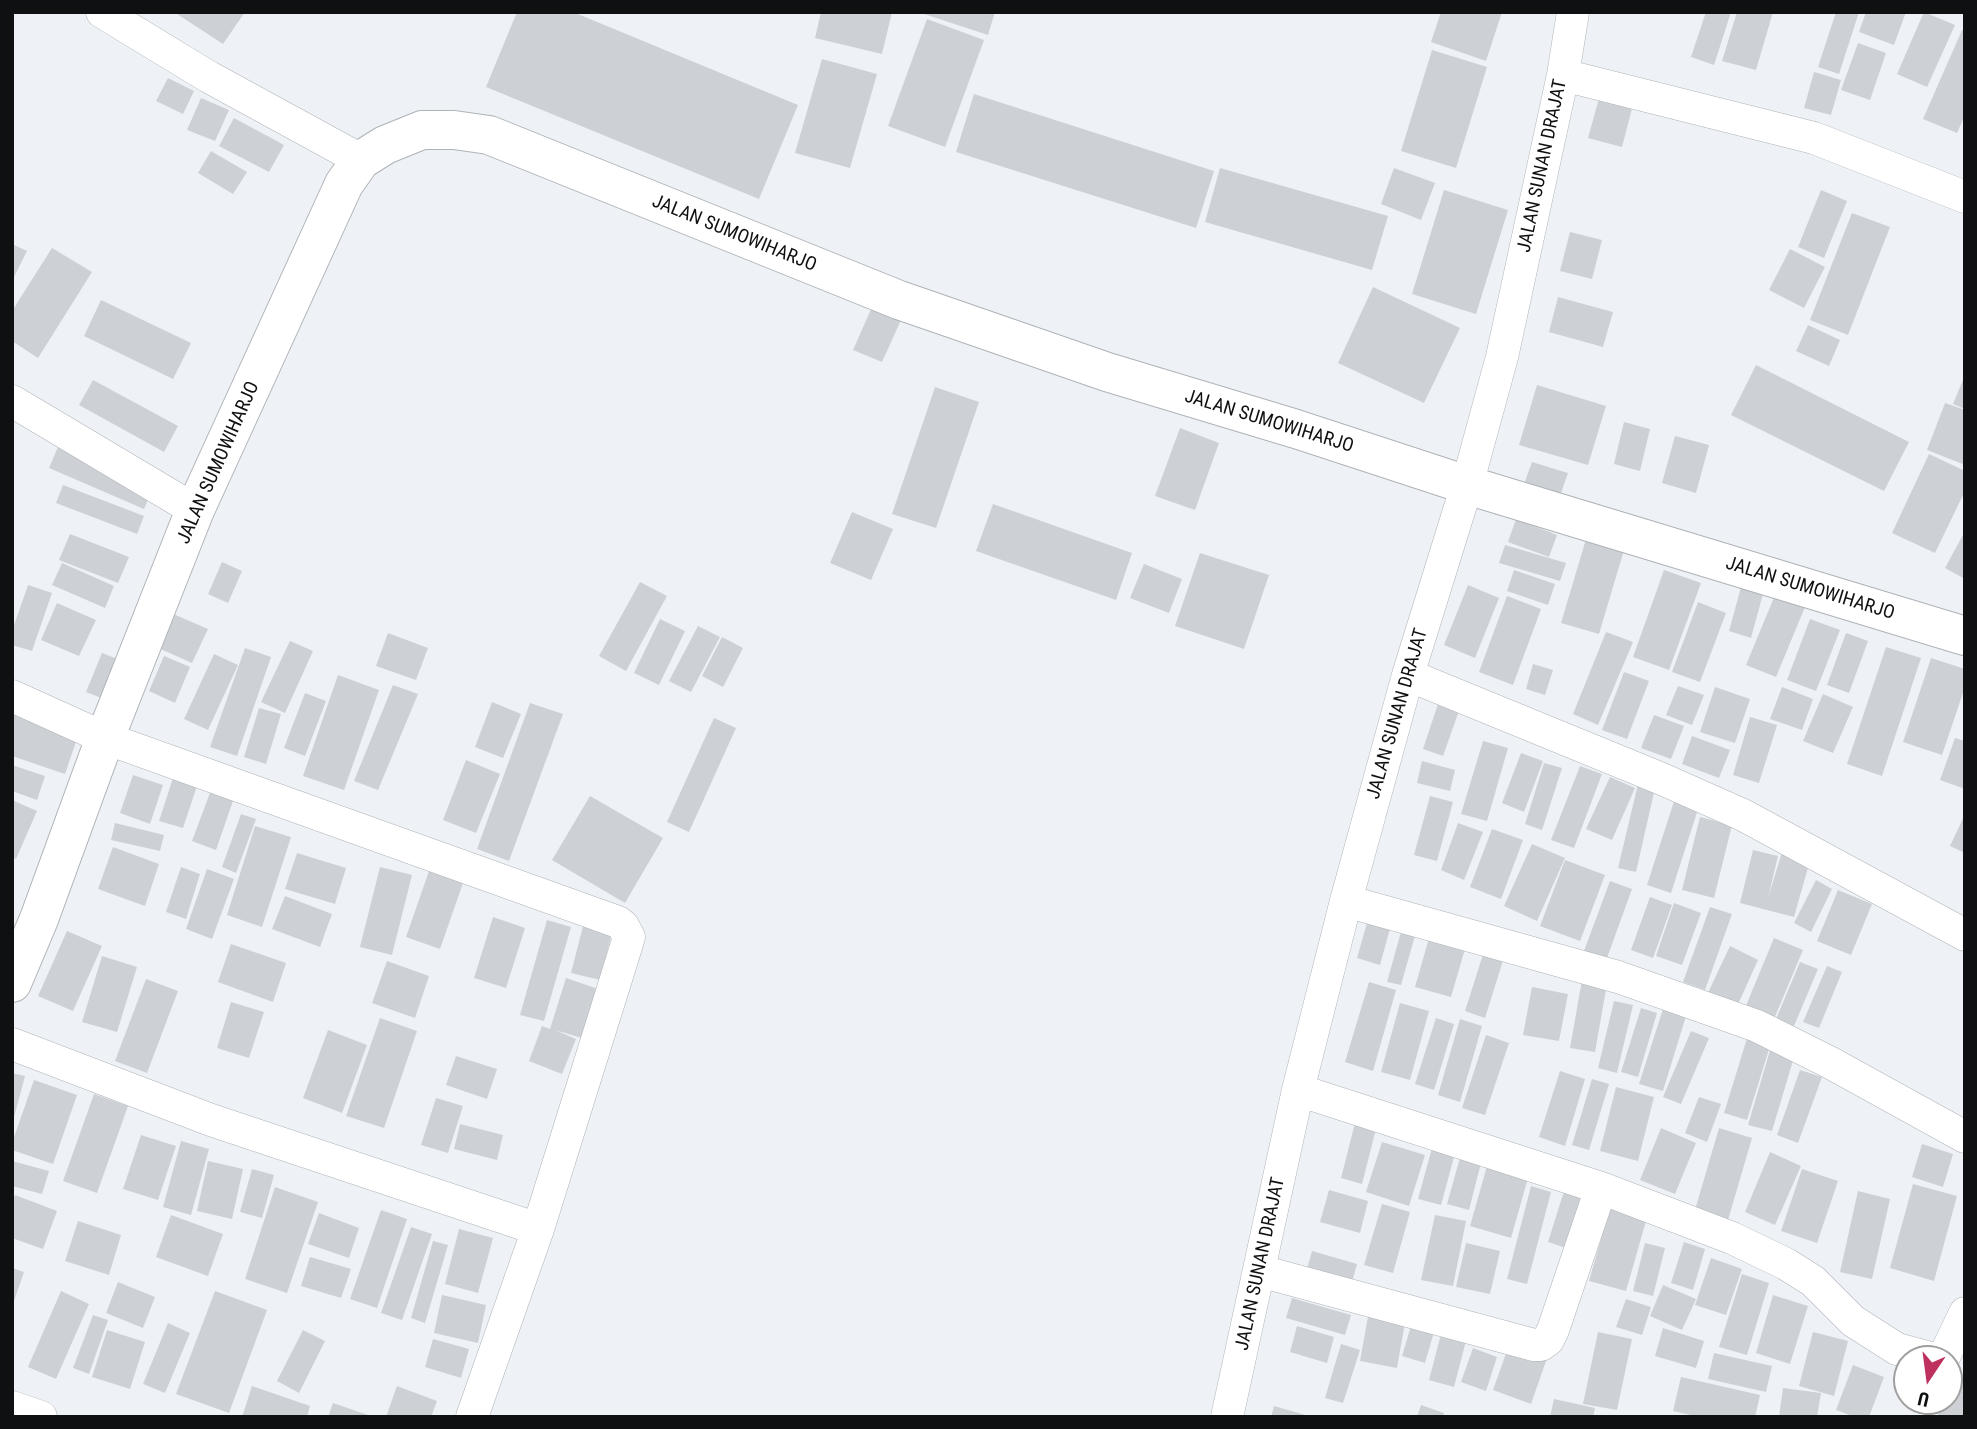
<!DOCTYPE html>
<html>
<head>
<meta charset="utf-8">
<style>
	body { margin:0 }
	#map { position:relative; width:1977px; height:1429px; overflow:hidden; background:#eef2f7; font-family:"Roboto Condensed",sans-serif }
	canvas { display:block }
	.frame { position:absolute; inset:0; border:14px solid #0f1011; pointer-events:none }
	.north { position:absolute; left:1893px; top:1345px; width:70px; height:70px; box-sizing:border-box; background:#fff; border:2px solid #9f9fa0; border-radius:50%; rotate:193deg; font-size:19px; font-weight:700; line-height:28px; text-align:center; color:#0f1011 }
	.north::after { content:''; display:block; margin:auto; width:24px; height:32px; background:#be305d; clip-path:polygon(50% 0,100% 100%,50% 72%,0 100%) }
</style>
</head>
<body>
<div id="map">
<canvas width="1977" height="1429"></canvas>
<div class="frame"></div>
<div class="north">U</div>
</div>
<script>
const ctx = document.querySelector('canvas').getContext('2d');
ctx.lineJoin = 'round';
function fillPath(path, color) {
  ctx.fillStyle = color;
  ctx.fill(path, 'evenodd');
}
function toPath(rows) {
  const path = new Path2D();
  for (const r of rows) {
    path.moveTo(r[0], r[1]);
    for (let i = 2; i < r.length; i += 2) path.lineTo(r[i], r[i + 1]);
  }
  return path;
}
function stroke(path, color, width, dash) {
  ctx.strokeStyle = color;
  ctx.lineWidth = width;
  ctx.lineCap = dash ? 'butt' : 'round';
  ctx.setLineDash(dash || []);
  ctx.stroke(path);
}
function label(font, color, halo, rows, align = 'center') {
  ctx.font = font + ' "Roboto Condensed",sans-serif';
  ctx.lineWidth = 7;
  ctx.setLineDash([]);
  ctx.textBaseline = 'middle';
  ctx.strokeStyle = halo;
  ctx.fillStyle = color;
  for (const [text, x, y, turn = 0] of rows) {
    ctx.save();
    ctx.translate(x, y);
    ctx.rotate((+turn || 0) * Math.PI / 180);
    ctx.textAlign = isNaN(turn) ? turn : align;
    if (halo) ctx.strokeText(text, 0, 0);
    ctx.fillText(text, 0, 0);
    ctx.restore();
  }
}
fillPath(toPath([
	[174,12,245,12,223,44],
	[517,12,573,12,798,105,759,199,486,87],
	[821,12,892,12,882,54,815,38],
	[918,12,995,12,988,35],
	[1441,12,1502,12,1486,61,1431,42],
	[1706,12,1731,12,1714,65,1691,57],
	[1737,12,1773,12,1756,70,1722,61],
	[1836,12,1859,12,1839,74,1818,67],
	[1866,12,1906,12,1894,45,1859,32],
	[1924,12,1955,25,1927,87,1897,74],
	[927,19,984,40,945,147,888,126],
	[1962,30,1965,31,1965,115,1957,133,1923,119],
	[1858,43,1886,53,1870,100,1841,90],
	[1432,50,1487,67,1456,168,1401,151],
	[822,59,877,74,850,168,795,153],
	[1814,72,1841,80,1831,115,1804,108],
	[168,78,194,91,183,114,156,101],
	[1601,91,1634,101,1622,147,1588,138],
	[974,94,1214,171,1196,228,956,152],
	[201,98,229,110,215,141,187,130],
	[234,118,284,145,269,172,219,146],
	[211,151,247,172,233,194,198,173],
	[1220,168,1388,216,1372,270,1205,222],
	[1394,168,1435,183,1421,220,1381,204],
	[1444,190,1508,210,1476,314,1412,294],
	[1821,190,1847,201,1824,258,1798,247],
	[1852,213,1890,227,1848,335,1810,320],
	[1570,232,1602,240,1592,279,1560,271],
	[12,244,27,251,12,281],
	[52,248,92,272,38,358,12,341,12,311],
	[1790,249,1825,267,1804,308,1769,290],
	[1373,287,1460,328,1424,403,1338,363],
	[1558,297,1613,312,1603,347,1549,332],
	[101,300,191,343,173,379,84,336],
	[872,307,901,320,882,362,853,350],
	[1808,325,1840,340,1829,366,1796,351],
	[1756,365,1909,442,1884,491,1731,415],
	[1965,375,1965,409,1953,404],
	[93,380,178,426,164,452,79,405],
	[1537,385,1606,406,1588,465,1519,445],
	[935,387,979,402,936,528,892,514],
	[1945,403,1965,410,1965,465,1927,450],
	[1624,422,1650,429,1640,471,1614,464],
	[1180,428,1219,443,1195,510,1155,496],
	[1675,436,1709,445,1696,493,1662,483],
	[58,447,153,488,144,509,49,468],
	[1929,454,1965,471,1965,491,1935,553,1892,533],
	[1532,462,1568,473,1560,496,1524,484],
	[63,485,144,516,137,534,56,503],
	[993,504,1132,553,1116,600,976,551],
	[852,512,893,529,871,580,830,563],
	[1516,519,1557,535,1549,557,1508,542],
	[1965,531,1965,579,1945,568],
	[70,534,129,557,118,583,59,560],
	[1586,539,1624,550,1599,634,1561,623],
	[1505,545,1566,563,1560,581,1499,563],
	[1200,553,1269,575,1244,649,1175,626],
	[222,562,242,571,228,603,208,594],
	[62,563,114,586,105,608,52,585],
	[1144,564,1182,579,1169,613,1130,598],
	[1514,570,1555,584,1548,605,1507,591],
	[1664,570,1701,583,1669,670,1633,657],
	[640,582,667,596,626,671,599,656],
	[28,585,52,593,32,651,12,645,12,631],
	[1468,585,1499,598,1475,658,1444,645],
	[1741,587,1763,594,1751,638,1729,631],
	[1775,595,1805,607,1776,677,1746,665],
	[1507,596,1541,609,1513,685,1479,672],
	[1698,602,1726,613,1700,682,1672,672],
	[57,603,96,620,79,656,41,640],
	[171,613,208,629,192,663,156,647],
	[660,619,685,631,659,685,634,673],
	[1810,619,1840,630,1816,691,1787,680],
	[698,626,720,637,691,692,669,681],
	[1606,632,1633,642,1598,725,1573,714],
	[388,633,428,648,416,680,376,666],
	[1846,633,1868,641,1849,693,1827,685],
	[722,637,743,648,723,687,702,676],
	[290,641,313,651,285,713,261,702],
	[1886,647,1921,658,1882,776,1847,764],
	[245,648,271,657,237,756,210,747],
	[102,653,120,660,104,699,86,692],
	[214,654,238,665,208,730,184,719],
	[164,656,190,667,175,703,149,691],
	[1931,658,1965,669,1965,687,1942,755,1903,742],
	[1533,664,1553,670,1545,695,1526,689],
	[1624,672,1649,681,1627,739,1602,730],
	[338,675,379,690,344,790,303,776],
	[393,685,418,694,378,790,354,781],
	[1678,686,1704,695,1692,725,1666,715],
	[1715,687,1750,699,1735,743,1700,732],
	[1782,687,1813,699,1802,730,1770,719],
	[305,693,326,701,305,756,284,748],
	[1823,694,1853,707,1833,753,1803,741],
	[1439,701,1460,708,1443,756,1423,749],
	[492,702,521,714,503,758,475,747],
	[530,703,563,714,509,861,477,849],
	[259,708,281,714,266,764,244,757],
	[12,709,79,733,65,774,12,756],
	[1654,715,1684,726,1671,759,1641,748],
	[1750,717,1777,725,1759,783,1733,775],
	[714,718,736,728,689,832,667,822],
	[1692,736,1730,750,1719,778,1682,764],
	[1955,738,1965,741,1965,789,1940,780],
	[1483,741,1508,748,1487,821,1461,814],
	[1521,753,1543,761,1524,812,1502,803],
	[466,760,500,774,476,833,443,820],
	[1422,761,1455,770,1450,791,1417,783],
	[1544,763,1562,768,1542,830,1525,824],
	[12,765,45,776,37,800,12,791],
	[1580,766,1602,774,1574,848,1551,840],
	[133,775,163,785,150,824,120,813],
	[1610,777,1635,788,1612,840,1586,829],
	[173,778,197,786,183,828,159,821],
	[1638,784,1655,788,1636,872,1618,868],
	[211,790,234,798,216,850,192,841],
	[1676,795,1700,803,1671,893,1647,885],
	[590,796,663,838,625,903,552,860],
	[1430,796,1453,802,1437,861,1414,855],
	[12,800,37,811,16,859,12,857],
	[241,814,256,819,236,873,222,867],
	[1965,814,1965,853,1950,846],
	[1700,817,1732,825,1714,898,1682,890],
	[115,823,164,835,160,851,111,840],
	[1458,823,1483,832,1464,880,1441,870],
	[255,826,291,837,262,927,227,915],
	[1492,829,1523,840,1501,899,1470,887],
	[1532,844,1565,858,1537,921,1504,906],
	[113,847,159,864,145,906,98,889],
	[1783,849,1811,857,1794,917,1740,903,1753,850,1778,856,1768,898],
	[297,853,346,868,335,904,285,889],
	[1565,860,1605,875,1580,941,1540,926],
	[181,867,200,874,186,919,166,912],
	[380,867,412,875,392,955,360,947],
	[207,869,234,879,212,939,186,929],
	[429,871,463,883,440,949,406,937],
	[1816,880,1832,889,1811,932,1794,923],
	[1610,881,1632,889,1607,958,1584,951],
	[1838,890,1872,904,1851,955,1817,941],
	[285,896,332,914,320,947,272,929],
	[1650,897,1672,905,1653,958,1631,950],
	[1674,903,1701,913,1682,965,1656,956],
	[1710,907,1732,914,1705,990,1683,982],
	[493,917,525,928,506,988,474,978],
	[1368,919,1391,925,1380,965,1357,958],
	[547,920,571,927,544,1021,520,1015],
	[1404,921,1418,925,1401,985,1387,982],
	[584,922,613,929,600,980,571,973],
	[67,931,102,946,73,1011,38,996],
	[1431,931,1467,942,1451,997,1415,987],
	[1774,938,1803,950,1774,1019,1745,1008],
	[231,944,286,963,273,1002,218,982],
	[1486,945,1506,951,1485,1018,1465,1011],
	[1730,946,1758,960,1735,1011,1706,997],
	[102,956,137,967,117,1032,82,1022],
	[387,961,429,976,415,1018,372,1003],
	[1800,962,1818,969,1794,1026,1776,1019],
	[1827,966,1842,972,1819,1028,1803,1022],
	[566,978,601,990,585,1039,555,1030,576,1039,562,1074,529,1061,542,1026,550,1029],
	[146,979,178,991,147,1073,115,1061],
	[1582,980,1607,984,1595,1052,1570,1048],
	[1369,982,1396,990,1373,1071,1345,1062],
	[1532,987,1568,994,1559,1041,1523,1035],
	[1614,1001,1633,1005,1617,1073,1598,1068],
	[231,1002,264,1012,249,1058,217,1048],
	[1400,1003,1429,1011,1410,1080,1381,1072],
	[1641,1008,1657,1013,1638,1077,1621,1072],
	[1663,1009,1686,1016,1663,1091,1639,1084],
	[380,1018,417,1031,384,1128,346,1116],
	[1436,1018,1454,1024,1434,1090,1415,1084],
	[1460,1019,1482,1026,1460,1102,1438,1095],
	[328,1030,367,1045,342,1113,303,1098],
	[1691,1031,1709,1038,1681,1104,1663,1097],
	[1486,1035,1509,1043,1485,1115,1462,1108],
	[1748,1035,1771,1043,1747,1120,1724,1113],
	[1771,1047,1795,1054,1772,1131,1748,1125],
	[456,1056,497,1069,487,1099,446,1085],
	[1800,1070,1822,1077,1798,1143,1777,1135],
	[1560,1071,1585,1079,1565,1146,1539,1137],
	[12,1073,25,1076,13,1121,12,1121],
	[1592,1079,1609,1084,1589,1150,1572,1145],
	[34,1080,77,1095,53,1164,12,1150,12,1143],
	[1616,1087,1654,1097,1638,1161,1600,1151],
	[94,1094,128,1106,97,1193,63,1181],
	[1699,1097,1721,1104,1707,1142,1685,1133],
	[436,1098,463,1106,448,1153,421,1145],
	[1355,1123,1376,1129,1362,1184,1341,1178],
	[460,1124,503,1135,497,1160,454,1149],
	[1661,1128,1696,1143,1675,1194,1640,1180],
	[1719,1128,1752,1138,1728,1220,1695,1210],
	[141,1135,176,1146,158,1200,123,1189],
	[181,1141,209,1149,191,1215,163,1207],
	[1434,1141,1457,1146,1441,1205,1418,1199],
	[1382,1142,1425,1155,1409,1206,1366,1192],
	[1922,1144,1953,1154,1943,1187,1912,1177],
	[1770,1152,1801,1166,1775,1225,1745,1212],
	[1461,1154,1482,1159,1469,1210,1447,1204],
	[12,1161,49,1171,42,1194,12,1186],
	[208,1161,243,1169,232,1219,197,1211],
	[1487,1166,1528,1178,1511,1238,1470,1226],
	[252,1169,274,1175,262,1218,240,1212],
	[1802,1169,1838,1181,1817,1243,1781,1231],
	[1913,1184,1957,1196,1934,1281,1890,1268],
	[1531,1186,1551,1192,1527,1284,1507,1279],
	[275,1187,318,1202,287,1293,245,1279],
	[1565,1188,1593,1196,1575,1251,1548,1242],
	[1329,1190,1368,1201,1360,1233,1320,1222],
	[1858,1191,1890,1199,1872,1279,1840,1272],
	[15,1195,57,1211,43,1249,12,1238,12,1203],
	[1382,1204,1410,1212,1393,1273,1364,1265],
	[1611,1204,1648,1214,1626,1291,1589,1281],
	[381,1210,407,1219,377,1308,350,1299],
	[319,1213,359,1228,349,1258,308,1244],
	[171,1215,223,1234,208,1276,156,1257],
	[1435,1215,1466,1221,1453,1286,1421,1280],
	[78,1221,121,1235,109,1275,65,1261],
	[411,1227,432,1234,402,1320,381,1313],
	[459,1229,493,1238,478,1293,445,1284],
	[433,1241,448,1245,425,1323,411,1318],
	[1684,1242,1705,1249,1693,1290,1671,1283],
	[1466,1243,1500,1251,1490,1294,1456,1287],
	[1645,1243,1665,1248,1653,1296,1633,1291],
	[1312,1251,1357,1264,1350,1289,1305,1276],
	[310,1257,351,1269,341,1298,301,1286],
	[1711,1258,1742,1269,1726,1315,1695,1305],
	[12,1268,24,1272,13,1304,12,1304],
	[1742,1274,1769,1283,1747,1355,1719,1347],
	[118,1282,155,1297,143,1328,106,1313],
	[1663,1285,1696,1299,1682,1330,1650,1316],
	[61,1291,89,1304,56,1379,28,1367],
	[215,1291,267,1310,229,1413,176,1394],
	[442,1295,486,1305,478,1343,434,1333],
	[1773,1295,1808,1306,1790,1364,1756,1353],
	[1292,1298,1351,1315,1345,1335,1286,1318],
	[1626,1299,1651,1307,1642,1335,1616,1327],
	[1369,1311,1406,1317,1397,1368,1360,1361],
	[93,1315,108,1320,89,1374,73,1368],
	[1413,1319,1436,1325,1425,1363,1402,1356],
	[168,1323,190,1333,165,1393,143,1384],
	[1297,1326,1334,1337,1327,1363,1290,1352],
	[1663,1328,1704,1341,1696,1368,1655,1356],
	[107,1330,145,1342,130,1389,92,1377],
	[303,1330,325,1341,299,1393,277,1381],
	[1598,1332,1632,1339,1617,1410,1583,1404],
	[1813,1332,1848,1341,1834,1396,1799,1386],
	[1441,1334,1466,1341,1454,1387,1429,1380],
	[433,1339,469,1349,461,1378,425,1367],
	[1341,1344,1360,1350,1343,1403,1325,1398],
	[1473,1348,1497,1357,1486,1391,1461,1382],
	[1508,1348,1546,1361,1531,1404,1493,1390],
	[1714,1353,1772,1366,1766,1392,1708,1379],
	[1853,1365,1884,1377,1869,1417,1855,1417,1836,1410],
	[1950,1372,1965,1375,1965,1417,1938,1417,1942,1401,1949,1401],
	[1681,1377,1760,1395,1755,1417,1699,1417,1673,1411],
	[252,1386,310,1406,307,1417,242,1417],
	[397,1386,437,1401,431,1417,386,1417],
	[1783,1388,1821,1393,1817,1417,1779,1417],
	[1554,1399,1595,1408,1593,1417,1550,1417],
	[333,1403,371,1416,371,1417,328,1417],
	[1421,1405,1444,1413,1443,1417,1417,1417],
	[1274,1406,1309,1416,1309,1417,1271,1417]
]), '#cdd1d5');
const street = toPath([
	[102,12,209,77,361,160],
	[1563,75,1814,138,1965,197],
	[12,401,195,510],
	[1408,675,1662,779,1743,815,1965,935],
	[12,696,105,738,618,922,623,926,629,937,626,947,538,1229,472,1417],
	[1346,901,1618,977,1757,1026,1829,1062,1965,1137],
	[12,1044,211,1120,538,1229],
	[1298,1090,1601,1188,1732,1238,1786,1264,1813,1281,1853,1321,1897,1349,1934,1359],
	[1260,1271,1534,1345,1541,1345,1548,1340,1553,1330,1601,1188],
	[1943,1359,1965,1313],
	[12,1407,41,1417],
	[1227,1417,1298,1090,1346,901,1408,675,1467,485,1502,357,1563,75,1573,12]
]);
const secondary = toPath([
	[12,983,39,919,105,738,195,510,344,184,361,160,385,145,422,130,454,130,489,135,899,300,1107,372,1296,429,1467,485,1965,636]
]);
stroke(street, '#afb3b7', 33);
stroke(secondary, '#afb3b7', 40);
stroke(street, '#fff', 32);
stroke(secondary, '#fff', 38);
label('19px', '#0f1011', '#fff', [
	["JALAN SUNAN DRAJAT",1543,166,-78],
	["JALAN SUMOWIHARJO",734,234,22],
	["JALAN SUMOWIHARJO",1269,422,17],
	["JALAN SUMOWIHARJO",219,463,-66],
	["JALAN SUMOWIHARJO",1810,589,17],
	["JALAN SUNAN DRAJAT",1398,714,-74],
	["JALAN SUNAN DRAJAT",1261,1264,-78]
]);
</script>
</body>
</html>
